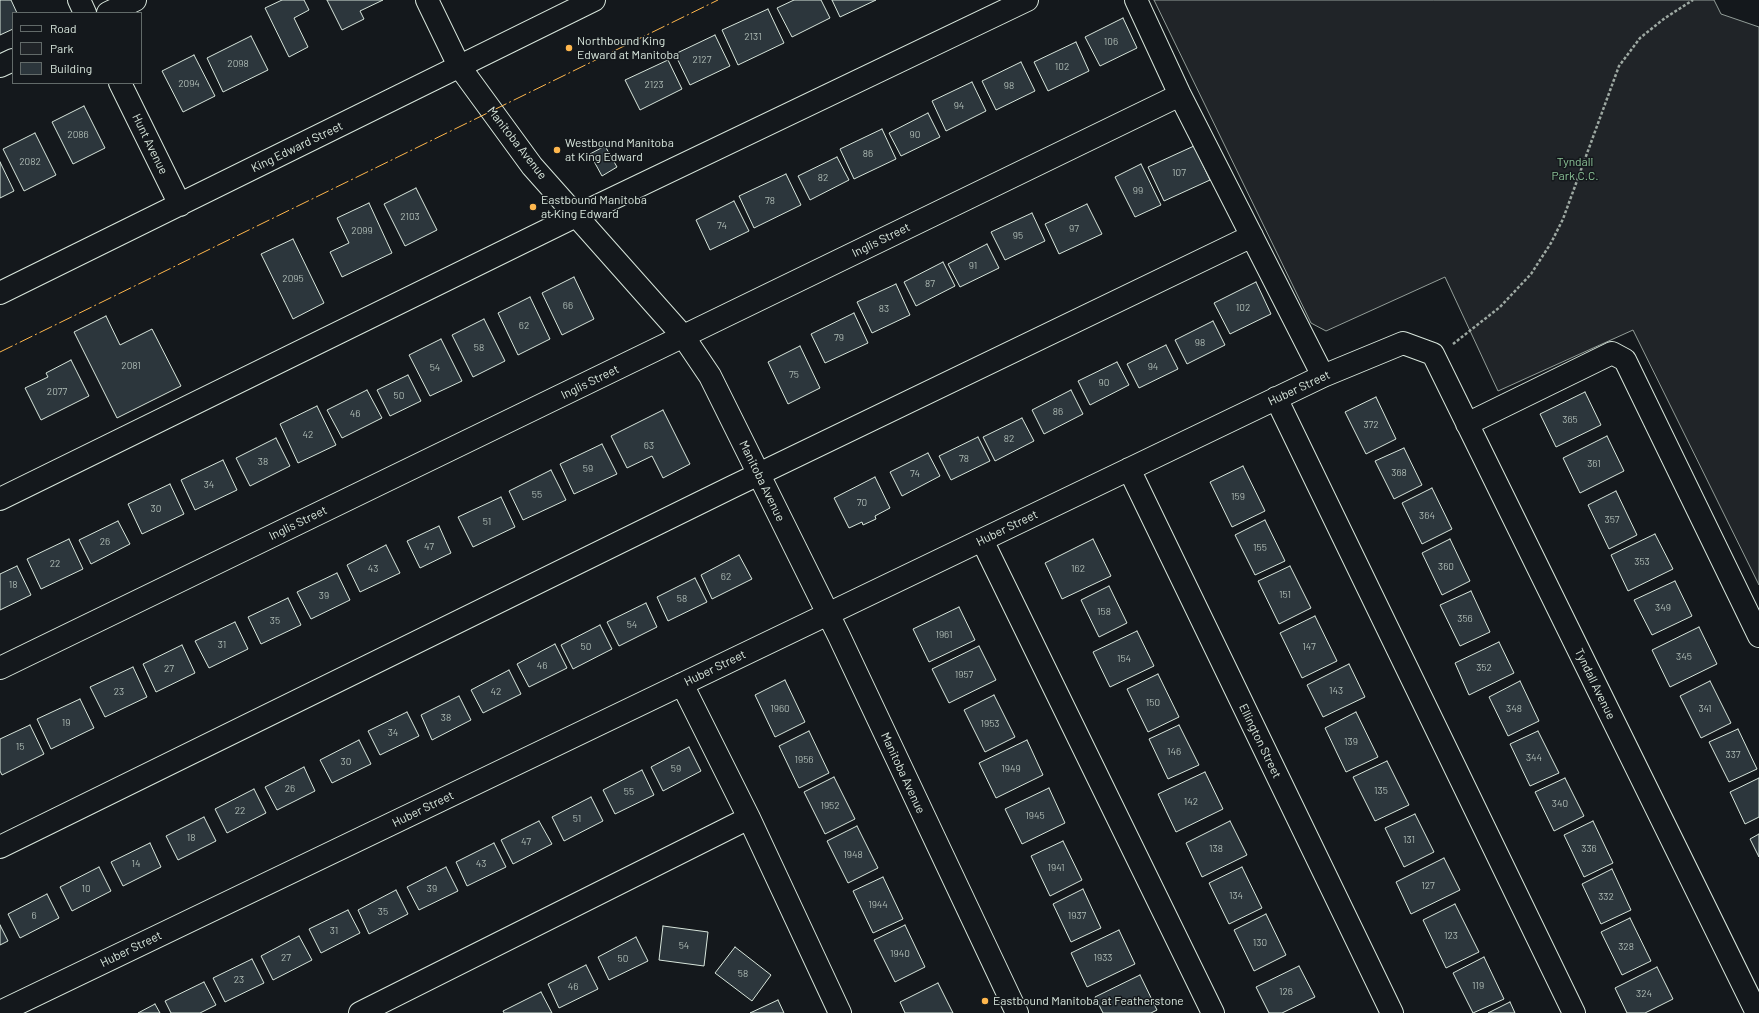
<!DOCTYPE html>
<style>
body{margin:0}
#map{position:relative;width:1759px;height:1013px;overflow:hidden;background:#14181c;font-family:Barlow,sans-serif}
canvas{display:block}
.legend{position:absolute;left:12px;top:12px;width:130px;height:72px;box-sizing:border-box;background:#14181c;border:1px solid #626a69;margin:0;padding:5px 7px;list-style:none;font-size:12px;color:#d8e6dc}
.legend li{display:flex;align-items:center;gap:8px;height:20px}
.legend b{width:20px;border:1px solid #626a69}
</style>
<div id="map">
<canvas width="1759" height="1013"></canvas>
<ul class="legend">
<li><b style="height:5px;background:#14181c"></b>Road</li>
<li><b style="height:11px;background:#202428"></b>Park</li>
<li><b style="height:11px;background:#2c363c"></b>Building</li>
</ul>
</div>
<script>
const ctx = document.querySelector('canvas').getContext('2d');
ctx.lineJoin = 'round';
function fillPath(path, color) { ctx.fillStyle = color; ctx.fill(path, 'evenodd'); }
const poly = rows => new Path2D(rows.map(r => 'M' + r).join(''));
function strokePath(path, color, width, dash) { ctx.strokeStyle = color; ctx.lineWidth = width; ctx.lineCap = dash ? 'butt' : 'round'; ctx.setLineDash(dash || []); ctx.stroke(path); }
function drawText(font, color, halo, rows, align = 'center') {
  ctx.font = font + ' Barlow,sans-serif'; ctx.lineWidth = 3; ctx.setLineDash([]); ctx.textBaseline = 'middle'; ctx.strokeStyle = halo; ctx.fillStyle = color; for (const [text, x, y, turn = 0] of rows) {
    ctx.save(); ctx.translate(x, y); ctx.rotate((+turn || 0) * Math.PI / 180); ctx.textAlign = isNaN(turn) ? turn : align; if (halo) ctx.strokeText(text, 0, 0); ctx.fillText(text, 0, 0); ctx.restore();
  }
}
const green = poly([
 [1154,0,1714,0,1721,14,1759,27,1759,585,1633,330,1498,391,1445,277,1326,331,1311,323,1154,0]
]);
const building = poly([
 [0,0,11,0,17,13,13,13,13,29,0,35,0,0],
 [282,0,304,0,309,10,294,18,308,47,289,57,265,8,282,0],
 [327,0,383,0,360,11,364,19,342,30,327,0],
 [794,0,821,0,830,18,792,37,777,8,794,0],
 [832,0,876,0,840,17,832,0],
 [768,9,784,43,738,65,722,30,768,9],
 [1123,18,1137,48,1100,66,1085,37,1123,18],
 [715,35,730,66,690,85,675,54,715,35],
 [251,36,268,70,223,92,207,58,251,36],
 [1076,42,1089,71,1048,91,1034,62,1076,42],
 [194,55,215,96,183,112,162,71,194,55],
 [668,60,682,89,640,110,625,80,668,60],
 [1021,62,1035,91,996,110,982,81,1021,62],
 [972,82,986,111,946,131,932,101,972,82],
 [84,106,105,148,73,164,52,122,84,106],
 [928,113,940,137,901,156,889,133,928,113],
 [882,129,896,159,854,179,840,149,882,129],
 [35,133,56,175,24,191,3,149,35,133],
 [605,146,617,167,602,176,590,154,605,146],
 [1194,146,1210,180,1164,201,1148,167,1194,146],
 [837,157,849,180,810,200,798,176,837,157],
 [0,162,14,191,0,198,0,162],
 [1141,164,1161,205,1135,217,1115,177,1141,164],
 [786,174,801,205,754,228,739,196,786,174],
 [416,188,437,230,405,246,384,204,416,188],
 [734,201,749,231,710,250,696,220,734,201],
 [369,203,392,253,342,277,330,252,349,243,337,218,369,203],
 [1087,204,1102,234,1059,254,1045,224,1087,204],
 [1032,213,1045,241,1005,260,991,232,1032,213],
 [293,239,324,303,293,319,261,254,293,239],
 [987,244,999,268,960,287,948,264,987,244],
 [943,262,955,286,916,306,904,282,943,262],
 [574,277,594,319,562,335,542,293,574,277],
 [1256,282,1271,314,1230,334,1214,303,1256,282],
 [896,284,910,315,872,333,857,302,896,284],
 [530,297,550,339,518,355,498,313,530,297],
 [854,313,868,343,825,363,811,334,854,313],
 [106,316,120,345,152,329,181,386,117,418,74,332,106,316],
 [484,319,505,361,473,377,452,335,484,319],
 [1213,321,1225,345,1187,364,1175,340,1213,321],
 [441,339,462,381,430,396,409,355,441,339],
 [1166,345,1178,369,1139,388,1127,364,1166,345],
 [800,346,820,388,788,404,768,362,800,346],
 [71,360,89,396,41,420,25,388,48,377,46,373,71,360],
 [1117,362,1129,385,1090,405,1078,381,1117,362],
 [408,375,421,401,390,416,377,390,408,375],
 [367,390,382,418,342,438,327,410,367,390],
 [1071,390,1083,414,1044,434,1032,410,1071,390],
 [1585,392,1601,425,1556,447,1540,414,1585,392],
 [1376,397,1396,439,1366,454,1345,412,1376,397],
 [317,406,336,445,298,463,280,424,317,406],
 [663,410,690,464,663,478,652,456,627,468,611,436,663,410],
 [1022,418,1034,441,995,461,983,437,1022,418],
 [1607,436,1624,471,1580,493,1563,458,1607,436],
 [978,437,990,461,951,480,939,456,978,437],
 [276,438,290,466,250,486,236,458,276,438],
 [602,444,617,474,574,494,560,464,602,444],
 [1404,448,1422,485,1394,499,1375,461,1404,448],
 [928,453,940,476,902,496,890,472,928,453],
 [223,460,237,490,195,510,181,480,223,460],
 [1243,466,1265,511,1232,527,1210,482,1243,466],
 [551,470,566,500,523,520,509,491,551,470],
 [875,477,890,508,875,516,876,519,863,525,862,522,849,528,834,498,875,477],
 [170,484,184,514,142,534,128,504,170,484],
 [1432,488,1452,529,1422,544,1402,503,1432,488],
 [1616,491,1637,535,1609,549,1588,505,1616,491],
 [501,497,515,527,473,547,458,517,501,497],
 [1265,520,1285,561,1255,575,1235,535,1265,520],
 [118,521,130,544,91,564,79,540,118,521],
 [439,526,451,553,420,568,407,541,439,526],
 [1655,534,1673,569,1628,591,1611,555,1655,534],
 [69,539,83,569,41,589,27,559,69,539],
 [1093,539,1111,576,1062,599,1045,563,1093,539],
 [1450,539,1470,581,1442,595,1422,553,1450,539],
 [386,545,400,573,360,592,347,565,386,545],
 [739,555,752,579,712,599,701,575,739,555],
 [17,566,31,595,0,610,0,574,17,566],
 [1290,566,1311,608,1279,624,1258,581,1290,566],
 [337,573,350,600,311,619,297,592,337,573],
 [695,578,707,602,668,621,657,597,695,578],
 [1675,581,1692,616,1652,635,1634,600,1675,581],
 [1109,586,1127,623,1099,637,1081,600,1109,586],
 [1471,591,1490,632,1460,646,1440,605,1471,591],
 [288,598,301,625,261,644,248,617,288,598],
 [646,603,657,627,619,646,607,622,646,603],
 [959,607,975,640,929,662,913,629,959,607],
 [1315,616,1337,661,1302,678,1280,633,1315,616],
 [235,622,248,649,209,668,195,641,235,622],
 [600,625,612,649,573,669,561,645,600,625],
 [1699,627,1717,664,1670,687,1652,650,1699,627],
 [1137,631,1154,666,1110,687,1093,652,1137,631],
 [1499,642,1514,673,1469,695,1455,663,1499,642],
 [555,644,567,668,529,687,517,664,555,644],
 [182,645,195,673,156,692,143,664,182,645],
 [979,646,996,680,949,703,932,669,979,646],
 [1349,664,1365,697,1323,717,1307,685,1349,664],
 [133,667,147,697,105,717,90,687,133,667],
 [509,670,521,694,483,713,471,690,509,670],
 [1158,674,1179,717,1148,732,1127,689,1158,674],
 [785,680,805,722,775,737,755,695,785,680],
 [1520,681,1539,721,1508,736,1489,697,1520,681],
 [1710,681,1731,723,1701,738,1680,696,1710,681],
 [994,695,1015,737,985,752,964,710,994,695],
 [459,696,471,720,432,740,421,715,459,696],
 [80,699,94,728,51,749,37,719,80,699],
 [407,712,419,736,380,755,368,731,407,712],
 [1356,712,1378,757,1346,772,1325,728,1356,712],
 [30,725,44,754,2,775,0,771,0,739,30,725],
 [1179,725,1199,765,1168,779,1149,739,1179,725],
 [1738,729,1757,769,1729,782,1709,742,1738,729],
 [809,731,829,773,799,788,779,746,809,731],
 [1538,731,1559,773,1530,786,1510,744,1538,731],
 [359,740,371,764,332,783,320,760,359,740],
 [1027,740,1043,775,996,798,979,763,1027,740],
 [689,747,701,771,663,791,651,767,689,747],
 [1387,761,1409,805,1375,821,1353,777,1387,761],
 [304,767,315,791,277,810,265,787,304,767],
 [642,770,654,795,615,814,603,790,642,770],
 [1205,772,1223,809,1176,832,1158,794,1205,772],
 [834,777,855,819,825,834,804,792,834,777],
 [1565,778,1584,816,1554,831,1535,792,1565,778],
 [1759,778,1759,817,1745,824,1730,792,1759,778],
 [1049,788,1065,823,1022,844,1005,809,1049,788],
 [254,789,266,813,227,833,215,809,254,789],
 [591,797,603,821,564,841,552,817,591,797],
 [1415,814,1434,852,1404,867,1385,828,1415,814],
 [204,817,216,841,178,860,166,836,204,817],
 [539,821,552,844,513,864,501,840,539,821],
 [1230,821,1247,855,1202,877,1186,843,1230,821],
 [1593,821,1613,863,1584,877,1564,835,1593,821],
 [857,826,878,868,848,883,827,841,857,826],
 [1759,834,1759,857,1750,839,1759,834],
 [1063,841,1082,880,1050,896,1031,856,1063,841],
 [150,843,161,867,123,886,111,862,150,843],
 [494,843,506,867,467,886,456,862,494,843],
 [1444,858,1460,890,1411,914,1396,882,1444,858],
 [99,867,111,891,72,911,60,887,99,867],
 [446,867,458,891,419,910,407,887,446,867],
 [1242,867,1262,908,1229,924,1209,883,1242,867],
 [1612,869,1631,910,1601,924,1582,884,1612,869],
 [883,877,903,919,873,933,853,891,883,877],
 [1083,889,1101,928,1071,942,1053,904,1083,889],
 [396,890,408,914,369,934,358,910,396,890],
 [47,894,59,918,20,938,8,914,47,894],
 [1455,904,1479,952,1446,968,1423,920,1455,904],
 [348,910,360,933,321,953,309,929,348,910],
 [1266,914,1286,955,1254,971,1234,930,1266,914],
 [1630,918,1651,961,1622,975,1601,932,1630,918],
 [0,925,8,941,0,945,0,925],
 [905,925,925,967,895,982,874,940,905,925],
 [663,926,708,932,704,966,659,960,663,926],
 [1119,930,1135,964,1087,987,1071,953,1119,930],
 [299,936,312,960,273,980,261,956,299,936],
 [636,937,648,961,609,980,598,957,636,937],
 [735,947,771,975,752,1001,715,973,735,947],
 [1484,957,1504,999,1473,1013,1453,973,1484,957],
 [252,959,264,983,225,1002,213,978,252,959],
 [586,965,598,989,559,1008,548,984,586,965],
 [1299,966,1315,997,1282,1013,1269,1013,1256,987,1299,966],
 [1657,967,1673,999,1645,1013,1627,1013,1615,988,1657,967],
 [1140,975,1157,1010,1151,1013,1103,1013,1095,997,1140,975],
 [204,982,216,1005,200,1013,171,1013,165,1001,204,982],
 [938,983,953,1013,905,1013,900,1002,938,983],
 [541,992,552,1013,504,1013,503,1011,541,992],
 [778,1000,784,1013,750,1013,778,1000],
 [1510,1002,1515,1013,1488,1013,1510,1002],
 [155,1004,160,1013,138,1013,155,1004]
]);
const path = poly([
 [1453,344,1500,307,1531,274,1551,243,1563,219,1619,66,1640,38,1665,18,1693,0]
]);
const minor = poly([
 [79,0,85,13],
 [427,0,459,66,532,166,683,336,710,376,839,636,1017,1013],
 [1136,0,1180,95,1323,376],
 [108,13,135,0],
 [0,66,13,60],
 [120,83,180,205],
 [0,293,594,0],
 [1276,398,1574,1013],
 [1467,424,1612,353,1625,360,1759,636],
 [1129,469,1392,1013],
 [0,499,576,216,1027,0],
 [982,540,1213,1013],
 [0,668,1180,95],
 [682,684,749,818,840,1013],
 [0,847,732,487,1252,236],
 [0,1012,1323,376,1403,343,1433,354,1757,1013],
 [360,1013,749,818]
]);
const power = poly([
 [0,352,718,0]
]);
const markers = [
 [569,48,4,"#ffb74d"],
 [557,150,4,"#ffb74d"],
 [533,207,4,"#ffb74d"],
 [985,1001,4,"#ffb74d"]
];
const numberNames = [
 ["2131",753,37],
 ["106",1111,42],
 ["2127",702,60],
 ["2098",238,64],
 ["102",1062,67],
 ["2094",189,84],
 ["2123",654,85],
 ["98",1009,86],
 ["94",959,106],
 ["2086",78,135],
 ["90",915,135],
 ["86",868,154],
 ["2082",30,162],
 ["107",1179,173],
 ["82",823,178],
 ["99",1138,191],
 ["78",770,201],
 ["2103",410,217],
 ["74",722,226],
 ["97",1074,229],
 ["2099",362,231],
 ["95",1018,236],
 ["91",973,266],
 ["2095",293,279],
 ["87",930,284],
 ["66",568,306],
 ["102",1243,308],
 ["83",884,309],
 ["62",524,326],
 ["79",839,338],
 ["98",1200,343],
 ["58",479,348],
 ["2081",131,366],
 ["94",1153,367],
 ["54",435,368],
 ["75",794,375],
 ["90",1104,383],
 ["2077",57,392],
 ["50",399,396],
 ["86",1058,412],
 ["46",355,414],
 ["365",1570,420],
 ["372",1371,425],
 ["42",308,435],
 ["82",1009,439],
 ["63",649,446],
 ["78",964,459],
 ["38",263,462],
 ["361",1594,464],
 ["59",588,469],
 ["368",1399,473],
 ["74",915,474],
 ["34",209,485],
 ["55",537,495],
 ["159",1238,497],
 ["70",862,503],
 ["30",156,509],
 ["364",1427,516],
 ["357",1612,520],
 ["51",487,522],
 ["26",105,542],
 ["47",429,547],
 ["155",1260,548],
 ["353",1642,562],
 ["22",55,564],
 ["360",1446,567],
 ["43",373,569],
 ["162",1078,569],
 ["62",726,577],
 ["18",13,585],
 ["151",1285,595],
 ["39",324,596],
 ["58",682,599],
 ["349",1663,608],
 ["158",1104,612],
 ["356",1465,619],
 ["35",275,621],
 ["54",632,625],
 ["1961",944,635],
 ["31",222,645],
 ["50",586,647],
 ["147",1309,647],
 ["345",1684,657],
 ["154",1124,659],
 ["46",542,666],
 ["352",1484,668],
 ["27",169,669],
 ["1957",964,675],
 ["143",1336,691],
 ["23",119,692],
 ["42",496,692],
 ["150",1153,703],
 ["1960",780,709],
 ["348",1514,709],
 ["341",1705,709],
 ["38",446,718],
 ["19",66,723],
 ["1953",990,724],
 ["34",393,733],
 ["139",1351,742],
 ["15",20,747],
 ["146",1174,752],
 ["337",1733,755],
 ["344",1534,758],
 ["1956",804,760],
 ["30",346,762],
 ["59",676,769],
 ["1949",1011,769],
 ["26",290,789],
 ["135",1381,791],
 ["55",629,792],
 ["142",1191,802],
 ["340",1560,804],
 ["1952",830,806],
 ["22",240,811],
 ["1945",1035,816],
 ["51",577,819],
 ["18",191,838],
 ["131",1409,840],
 ["47",526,842],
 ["138",1216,849],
 ["336",1589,849],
 ["1948",853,855],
 ["14",136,864],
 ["43",481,864],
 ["1941",1056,868],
 ["127",1428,886],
 ["10",86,889],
 ["39",432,889],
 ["134",1236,896],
 ["332",1606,897],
 ["1944",878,905],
 ["35",383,912],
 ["6",34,916],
 ["1937",1077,916],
 ["31",334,931],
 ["123",1451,936],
 ["130",1260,943],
 ["54",684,946],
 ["328",1626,947],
 ["1940",900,954],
 ["27",286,958],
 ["1933",1103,958],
 ["50",623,959],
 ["58",743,974],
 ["23",239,980],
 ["119",1478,986],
 ["46",573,987],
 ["126",1286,992],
 ["324",1644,994]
];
const poiNames = [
 ["Northbound King",577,41],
 ["Edward at Manitoba",577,55],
 ["Westbound Manitoba",565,143],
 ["at King Edward",565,157],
 ["Eastbound Manitoba",541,200],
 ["at King Edward",541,214],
 ["Eastbound Manitoba at Featherstone",993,1001]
];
const streetNames = [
 ["Manitoba Avenue",517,143,52],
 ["Hunt Avenue",150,144,64],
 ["King Edward Street",297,147,-26],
 ["Inglis Street",881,240,-26],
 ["Inglis Street",590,382,-26],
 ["Huber Street",1299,388,-25],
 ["Manitoba Avenue",762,481,64],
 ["Inglis Street",298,523,-26],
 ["Huber Street",1007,528,-26],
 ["Huber Street",715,668,-26],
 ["Tyndall Avenue",1595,684,64],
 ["Ellington Street",1260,741,64],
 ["Manitoba Avenue",903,773,65],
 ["Huber Street",423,809,-26],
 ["Huber Street",131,949,-26]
];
const parkNames = [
 ["Tyndall",1575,162],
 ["Park C.C.",1575,176]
];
fillPath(green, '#202428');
strokePath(green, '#939e99', 1);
fillPath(building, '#2c363c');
strokePath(building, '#d8e6dc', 1);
strokePath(minor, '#d8e6dc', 24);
strokePath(path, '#9da8a2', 2.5, [3, 2]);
strokePath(minor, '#14181c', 22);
strokePath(power, '#ffb74d', 1, [14, 3, 2, 3]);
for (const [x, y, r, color] of markers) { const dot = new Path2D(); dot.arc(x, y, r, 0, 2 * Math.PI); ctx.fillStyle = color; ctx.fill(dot); strokePath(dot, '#14181c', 1.5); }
drawText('10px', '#adbab4', null, numberNames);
drawText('12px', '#d8e6dc', '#14181c', poiNames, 'left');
drawText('12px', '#d8e6dc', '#14181c', streetNames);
drawText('12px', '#8ac095', '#14181c', parkNames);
</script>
